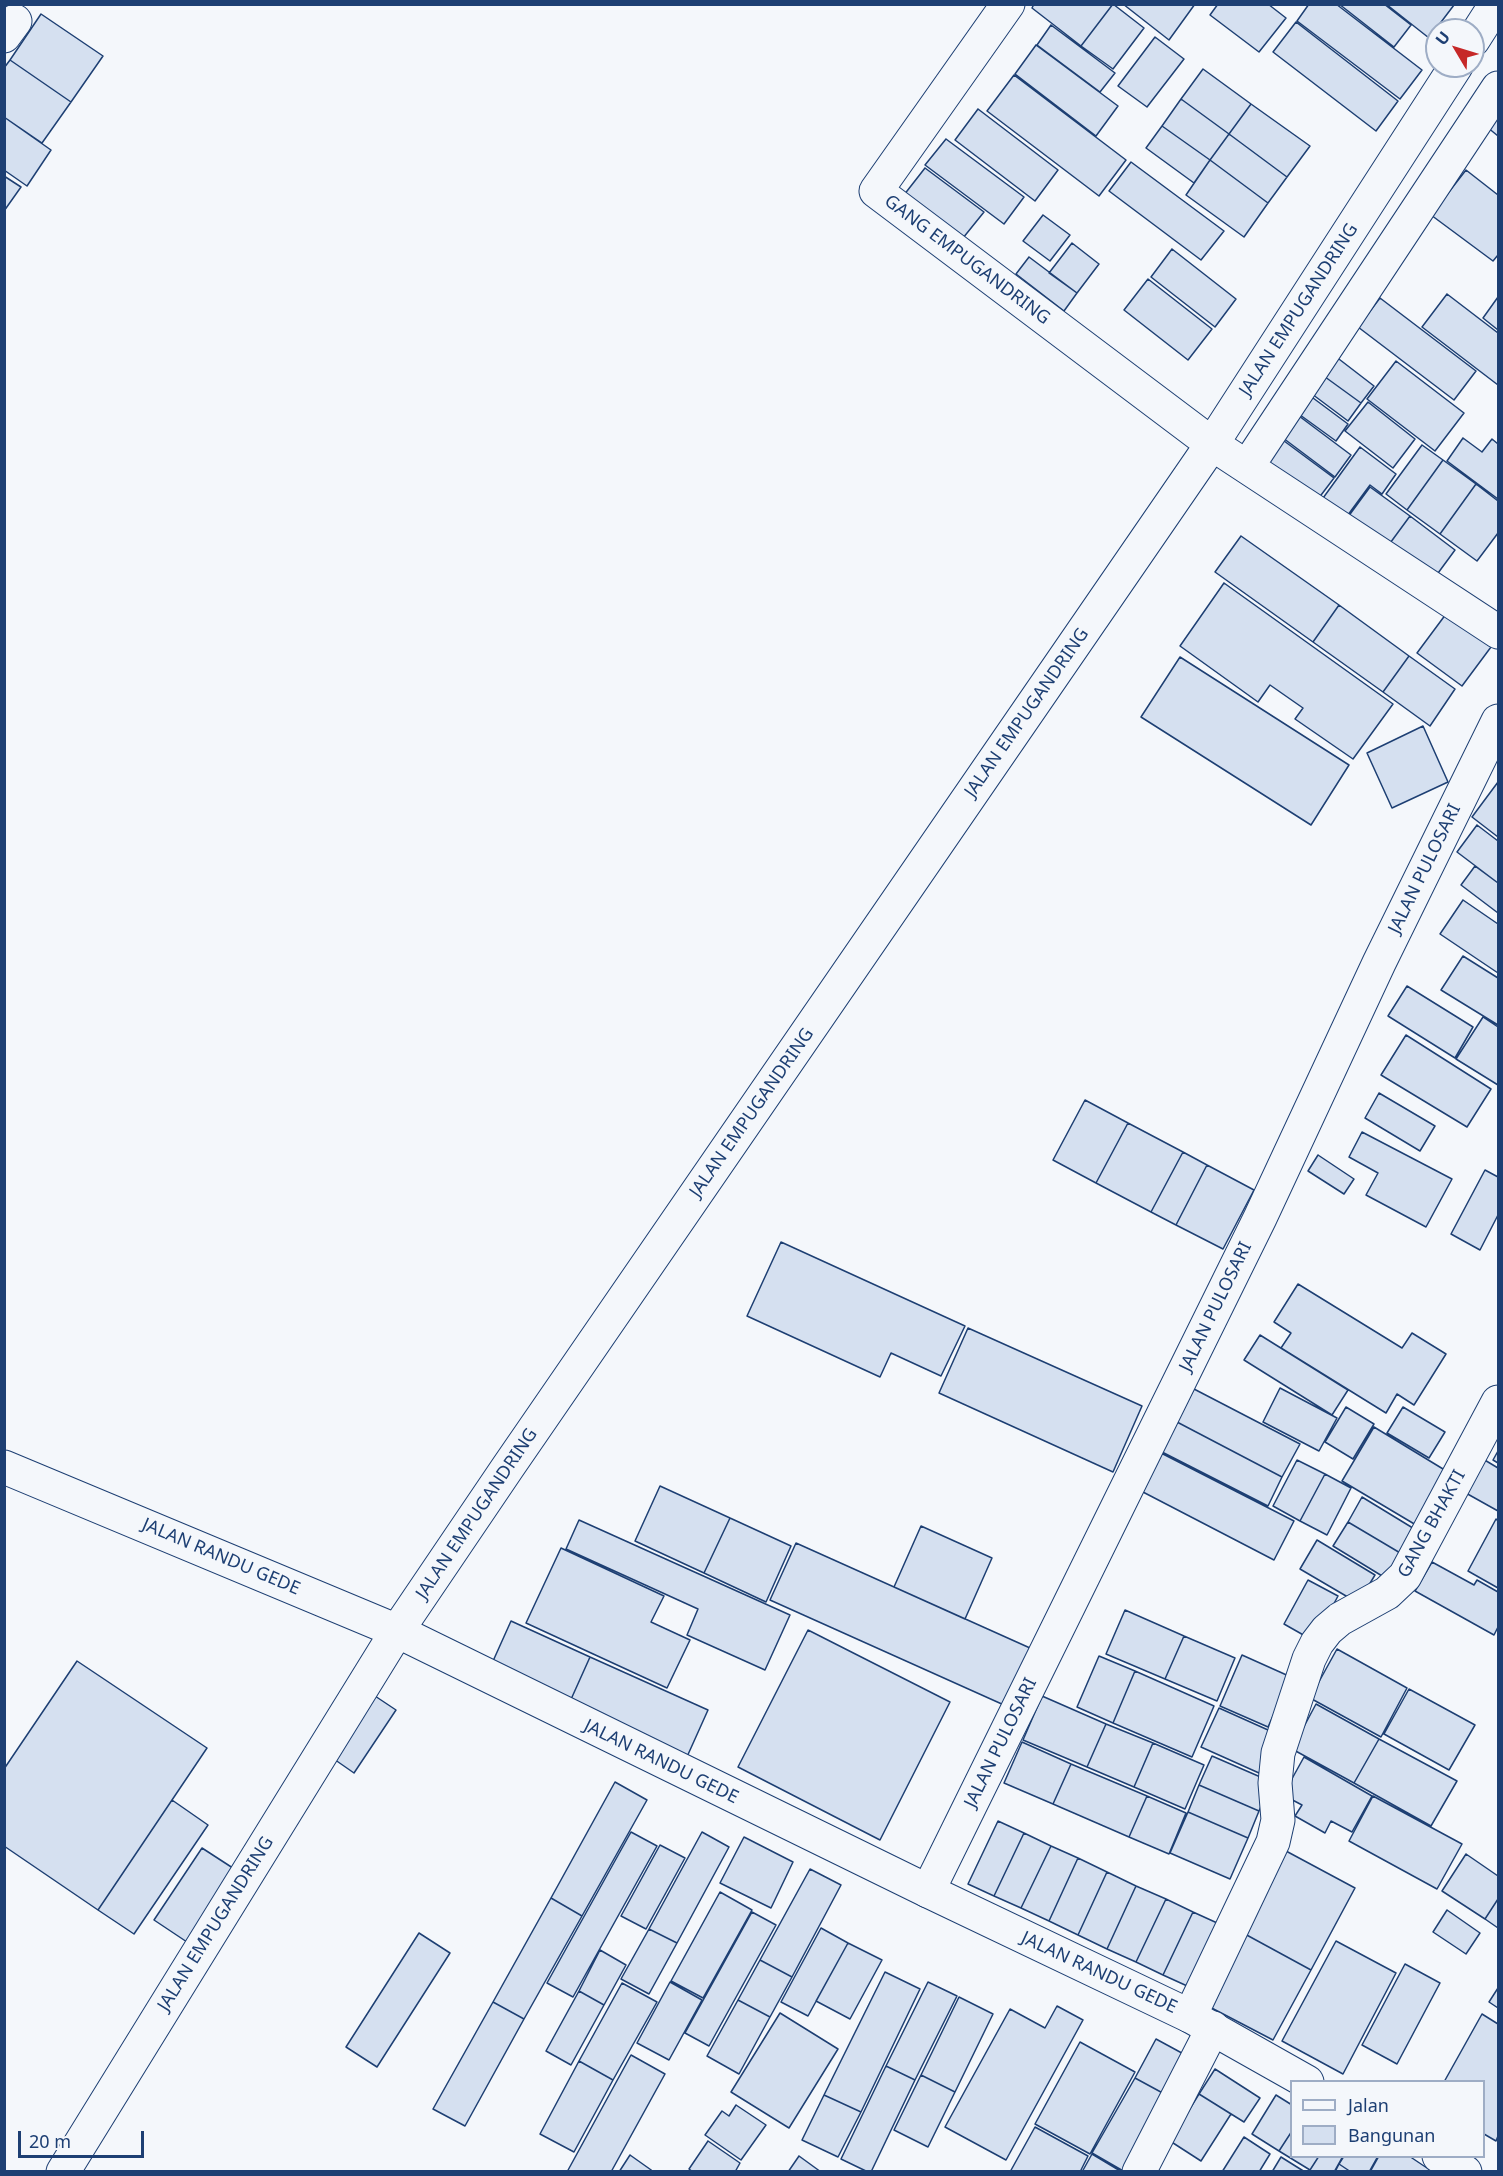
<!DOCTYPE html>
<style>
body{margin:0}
#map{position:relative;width:1503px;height:2176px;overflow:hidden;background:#f4f7fb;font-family:"Noto Sans",sans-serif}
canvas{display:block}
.frame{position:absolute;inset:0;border:6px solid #1d3f73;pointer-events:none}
.legend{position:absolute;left:1290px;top:2080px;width:195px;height:78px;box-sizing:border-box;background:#f4f7fb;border:2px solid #9eadc5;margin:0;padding:8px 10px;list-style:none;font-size:18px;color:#1d3f73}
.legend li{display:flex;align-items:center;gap:12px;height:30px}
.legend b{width:30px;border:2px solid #9eadc5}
.north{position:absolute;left:1425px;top:18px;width:60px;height:60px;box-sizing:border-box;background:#f4f7fb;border:2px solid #9eadc5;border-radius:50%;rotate:308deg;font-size:16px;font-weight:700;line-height:24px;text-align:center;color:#1d3f73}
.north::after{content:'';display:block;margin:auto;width:21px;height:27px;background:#c62828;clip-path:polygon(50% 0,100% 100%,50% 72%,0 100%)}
.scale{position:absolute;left:18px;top:2131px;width:126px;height:27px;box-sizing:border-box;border:3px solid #1d3f73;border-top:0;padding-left:8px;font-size:18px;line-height:21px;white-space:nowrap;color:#1d3f73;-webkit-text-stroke:4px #f4f7fb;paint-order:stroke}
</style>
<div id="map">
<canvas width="1503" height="2176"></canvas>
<div class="frame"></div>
<ul class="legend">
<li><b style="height:8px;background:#f4f7fb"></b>Jalan</li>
<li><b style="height:16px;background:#d5e0f0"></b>Bangunan</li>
</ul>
<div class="north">U</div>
<div class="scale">20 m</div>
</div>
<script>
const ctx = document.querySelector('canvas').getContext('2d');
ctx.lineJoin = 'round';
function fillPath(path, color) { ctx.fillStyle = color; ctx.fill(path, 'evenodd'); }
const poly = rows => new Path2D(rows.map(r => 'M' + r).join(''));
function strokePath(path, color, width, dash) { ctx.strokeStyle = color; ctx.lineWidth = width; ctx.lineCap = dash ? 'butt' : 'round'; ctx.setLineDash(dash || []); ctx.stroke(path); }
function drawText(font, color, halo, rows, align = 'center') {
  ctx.font = font + ' "Noto Sans",sans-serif'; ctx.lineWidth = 4.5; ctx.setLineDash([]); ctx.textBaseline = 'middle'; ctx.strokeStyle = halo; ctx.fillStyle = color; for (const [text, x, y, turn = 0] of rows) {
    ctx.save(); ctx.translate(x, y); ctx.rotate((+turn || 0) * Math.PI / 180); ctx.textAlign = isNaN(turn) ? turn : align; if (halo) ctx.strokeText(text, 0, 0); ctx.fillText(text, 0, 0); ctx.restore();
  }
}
const building = poly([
 [1034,4,1113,4,1081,46,1032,8,1034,4],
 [1113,4,1144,28,1113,69,1081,46,1113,4],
 [1123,4,1195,4,1169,40,1123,4],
 [1218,4,1268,4,1286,18,1259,52,1210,15,1218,4],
 [1309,4,1336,4,1422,70,1400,99,1297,21,1309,4],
 [1339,4,1384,4,1411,25,1394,47,1339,4],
 [1386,4,1453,4,1454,5,1429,38,1386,4],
 [41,14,103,56,71,102,10,60,41,14],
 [1296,22,1398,101,1376,131,1273,52,1296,22],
 [1051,25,1115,73,1100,92,1037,45,1051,25],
 [1155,37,1184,59,1147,107,1118,86,1155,37],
 [1036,45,1118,106,1096,136,1015,74,1036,45],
 [10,60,71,102,42,143,4,117,4,68,10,60],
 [1203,69,1251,104,1229,134,1181,99,1203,69],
 [1014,75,1126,160,1099,196,987,111,1014,75],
 [1181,99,1229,134,1210,160,1162,126,1181,99],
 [1251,104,1310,146,1287,177,1229,134,1251,104],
 [978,109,1058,170,1035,201,955,140,978,109],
 [1498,111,1498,136,1487,127,1498,111],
 [4,117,51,150,27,186,4,170,4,117],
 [1162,126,1210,160,1194,183,1146,148,1162,126],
 [1229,134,1287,177,1268,203,1210,160,1229,134],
 [946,139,1024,197,1004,224,925,165,946,139],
 [1210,160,1268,203,1244,237,1186,195,1210,160],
 [1131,162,1224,231,1201,260,1109,191,1131,162],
 [925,168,984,212,963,238,900,200,925,168],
 [1466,170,1498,195,1498,255,1493,261,1431,215,1466,170],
 [4,176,21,187,4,211,4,176],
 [1043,215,1070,235,1050,261,1023,241,1043,215],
 [1072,243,1099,264,1077,293,1049,273,1072,243],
 [1172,249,1236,299,1215,327,1151,277,1172,249],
 [1029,257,1077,293,1064,311,1016,274,1029,257],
 [1148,279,1212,329,1188,360,1124,310,1148,279],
 [1447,294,1498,333,1498,385,1422,327,1447,294],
 [1498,297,1498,330,1483,318,1498,297],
 [1380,298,1476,371,1454,400,1358,327,1380,298],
 [1335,356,1374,386,1361,403,1321,374,1335,356],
 [1396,361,1464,413,1435,451,1367,399,1396,361],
 [1321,374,1361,403,1348,421,1308,391,1321,374],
 [1309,395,1348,424,1336,441,1296,412,1309,395],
 [1368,402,1415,439,1393,468,1345,431,1368,402],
 [1295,413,1351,455,1335,477,1279,435,1295,413],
 [1276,435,1334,478,1315,503,1258,460,1276,435],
 [1463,438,1482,452,1492,439,1498,444,1498,499,1447,461,1463,438],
 [1422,445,1443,460,1407,510,1386,494,1422,445],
 [1360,447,1396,474,1382,494,1370,485,1342,523,1318,505,1360,447],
 [1443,460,1476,484,1440,534,1407,510,1443,460],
 [1476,484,1498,501,1498,533,1477,561,1440,534,1476,484],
 [1370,487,1410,516,1385,550,1345,521,1370,487],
 [1410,516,1455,550,1430,584,1385,550,1410,516],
 [1241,536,1339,605,1313,642,1215,572,1241,536],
 [1224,583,1393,704,1353,759,1295,719,1303,708,1270,685,1258,702,1180,646,1224,583],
 [1339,605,1409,656,1383,692,1313,642,1339,605],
 [1446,614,1491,647,1462,686,1417,653,1446,614],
 [1409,656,1455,689,1430,726,1383,692,1409,656],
 [1180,657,1349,765,1311,825,1141,717,1180,657],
 [1423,726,1448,782,1392,808,1367,753,1423,726],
 [1498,782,1498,837,1472,817,1498,782],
 [1477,825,1498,841,1498,883,1457,852,1477,825],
 [1475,866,1498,883,1498,913,1461,885,1475,866],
 [1463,900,1498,924,1498,973,1440,934,1463,900],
 [1463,956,1498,978,1498,1025,1441,990,1463,956],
 [1407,986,1473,1027,1455,1058,1388,1016,1407,986],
 [1483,1017,1498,1027,1498,1085,1456,1059,1483,1017],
 [1406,1035,1491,1089,1467,1127,1381,1075,1406,1035],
 [1379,1093,1435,1126,1420,1151,1365,1118,1379,1093],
 [1085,1100,1128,1123,1096,1183,1053,1160,1085,1100],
 [1128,1123,1183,1152,1151,1212,1096,1183,1128,1123],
 [1362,1132,1452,1179,1426,1227,1366,1195,1378,1173,1349,1157,1362,1132],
 [1183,1152,1207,1165,1176,1225,1151,1212,1183,1152],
 [1318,1155,1354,1179,1344,1194,1308,1171,1318,1155],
 [1207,1165,1254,1190,1223,1249,1176,1225,1207,1165],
 [1485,1170,1498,1177,1498,1215,1480,1250,1451,1234,1485,1170],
 [781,1242,965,1326,941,1376,891,1353,880,1377,747,1316,781,1242],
 [1298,1284,1402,1348,1412,1333,1446,1354,1414,1405,1397,1394,1386,1413,1281,1348,1291,1333,1274,1322,1298,1284],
 [968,1328,1142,1406,1113,1472,939,1393,968,1328],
 [1260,1335,1348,1390,1332,1415,1244,1360,1260,1335],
 [1280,1388,1337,1418,1319,1451,1263,1422,1280,1388],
 [1194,1389,1300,1444,1282,1477,1177,1422,1194,1389],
 [1346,1407,1374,1424,1353,1459,1325,1442,1346,1407],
 [1403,1407,1445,1432,1429,1458,1387,1433,1403,1407],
 [1177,1422,1282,1477,1268,1506,1162,1452,1177,1422],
 [1374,1427,1448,1472,1416,1525,1342,1481,1374,1427],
 [1498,1451,1498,1463,1493,1460,1498,1451],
 [1161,1453,1294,1521,1274,1560,1141,1491,1161,1453],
 [1483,1459,1498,1468,1498,1511,1464,1492,1483,1459],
 [1297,1460,1325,1474,1300,1521,1273,1506,1297,1460],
 [1325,1474,1351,1488,1327,1535,1300,1521,1325,1474],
 [660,1486,730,1518,704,1573,635,1541,660,1486],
 [1362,1497,1421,1533,1407,1557,1348,1522,1362,1497],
 [730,1518,791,1546,766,1602,704,1573,730,1518],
 [1496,1519,1498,1521,1498,1588,1468,1571,1496,1519],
 [579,1520,790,1615,765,1670,687,1635,698,1609,566,1549,579,1520],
 [1348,1522,1407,1557,1392,1582,1333,1546,1348,1522],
 [921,1526,992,1558,965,1619,894,1587,921,1526],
 [1317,1540,1375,1575,1358,1603,1300,1569,1317,1540],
 [796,1543,1030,1648,1004,1705,770,1600,796,1543],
 [561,1548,664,1596,651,1622,690,1640,667,1688,526,1623,561,1548],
 [1432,1562,1474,1585,1477,1580,1498,1592,1498,1627,1494,1635,1415,1591,1432,1562],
 [1308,1580,1338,1596,1314,1641,1284,1624,1308,1580],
 [1125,1610,1184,1636,1165,1679,1106,1654,1125,1610],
 [511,1621,590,1657,568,1706,489,1670,511,1621],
 [808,1630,950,1702,880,1840,738,1767,808,1630],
 [1184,1636,1235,1658,1217,1701,1165,1679,1184,1636],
 [1337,1649,1407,1688,1381,1737,1310,1698,1337,1649],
 [1242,1655,1291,1677,1268,1727,1220,1706,1242,1655],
 [1099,1656,1135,1671,1113,1723,1077,1707,1099,1656],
 [590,1657,708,1710,686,1759,568,1706,590,1657],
 [77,1661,207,1748,98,1910,4,1846,4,1769,77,1661],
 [1135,1671,1214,1706,1192,1757,1113,1723,1135,1671],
 [1409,1689,1475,1725,1449,1770,1384,1734,1409,1689],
 [372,1694,396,1710,354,1773,331,1757,372,1694],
 [1042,1696,1106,1724,1087,1767,1023,1740,1042,1696],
 [1316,1704,1379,1739,1354,1783,1292,1749,1316,1704],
 [1219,1708,1277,1734,1259,1773,1201,1747,1219,1708],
 [1106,1724,1153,1743,1134,1787,1087,1767,1106,1724],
 [1379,1739,1457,1781,1431,1826,1354,1783,1379,1739],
 [1022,1742,1071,1764,1053,1804,1004,1783,1022,1742],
 [1153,1743,1204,1765,1185,1809,1134,1787,1153,1743],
 [1212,1756,1272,1782,1259,1811,1199,1785,1212,1756],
 [1304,1757,1372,1796,1352,1832,1331,1821,1325,1833,1295,1816,1302,1805,1283,1795,1304,1757],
 [1071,1764,1147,1796,1129,1837,1053,1804,1071,1764],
 [615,1782,647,1800,582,1916,551,1898,615,1782],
 [1199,1785,1259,1811,1248,1838,1188,1812,1199,1785],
 [1147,1796,1186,1813,1169,1854,1129,1837,1147,1796],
 [1373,1796,1462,1844,1437,1889,1349,1841,1373,1796],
 [172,1800,208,1825,134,1934,98,1910,172,1800],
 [1188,1812,1248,1838,1230,1879,1170,1853,1188,1812],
 [998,1821,1024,1833,994,1896,968,1884,998,1821],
 [631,1832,657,1846,573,1997,547,1983,631,1832],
 [702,1832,729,1847,677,1943,649,1929,702,1832],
 [1024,1833,1051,1846,1021,1908,994,1896,1024,1833],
 [744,1837,793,1862,771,1908,720,1883,744,1837],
 [660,1845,685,1858,646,1929,621,1916,660,1845],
 [1051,1846,1078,1858,1049,1921,1021,1908,1051,1846],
 [202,1848,239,1872,190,1944,154,1920,202,1848],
 [1286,1851,1355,1888,1311,1970,1243,1933,1286,1851],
 [1466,1854,1498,1876,1498,1899,1485,1919,1442,1891,1466,1854],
 [1078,1858,1107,1872,1078,1935,1049,1921,1078,1858],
 [810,1869,841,1885,792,1977,760,1960,810,1869],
 [1107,1872,1136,1886,1107,1949,1078,1935,1107,1872],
 [1136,1886,1166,1899,1136,1962,1107,1949,1136,1886],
 [720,1892,752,1910,703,1998,671,1981,720,1892],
 [551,1898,582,1916,524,2019,493,2002,551,1898],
 [1166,1899,1193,1912,1163,1975,1136,1962,1166,1899],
 [1498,1899,1498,1928,1485,1919,1498,1899],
 [1447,1910,1480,1933,1466,1954,1433,1932,1447,1910],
 [752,1912,776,1925,709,2046,685,2033,752,1912],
 [1193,1912,1226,1927,1196,1990,1163,1975,1193,1912],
 [821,1928,848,1943,808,2016,781,2002,821,1928],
 [649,1929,677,1943,649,1994,621,1979,649,1929],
 [419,1933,450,1953,377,2067,346,2047,419,1933],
 [1243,1933,1311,1970,1273,2040,1204,2004,1243,1933],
 [1336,1941,1396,1973,1343,2074,1282,2041,1336,1941],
 [848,1943,882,1960,850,2019,816,2001,848,1943],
 [600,1950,626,1965,604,2005,579,1991,600,1950],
 [760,1960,792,1977,770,2017,738,2000,760,1960],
 [1405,1964,1440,1983,1397,2064,1362,2045,1405,1964],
 [885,1972,920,1989,861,2112,824,2095,885,1972],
 [670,1982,702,2000,669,2060,637,2043,670,1982],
 [928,1982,957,1996,915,2080,886,2066,928,1982],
 [622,1983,657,2002,613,2080,579,2061,622,1983],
 [1498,1988,1498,2008,1489,2002,1498,1988],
 [579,1991,604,2005,571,2065,546,2051,579,1991],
 [959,1997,993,2014,955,2092,921,2075,959,1997],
 [738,2000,770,2017,739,2074,707,2056,738,2000],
 [493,2002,524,2019,465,2126,433,2109,493,2002],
 [1057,2006,1083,2020,1006,2160,945,2127,1010,2009,1045,2028,1057,2006],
 [780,2013,838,2049,789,2128,731,2092,780,2013],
 [1482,2014,1498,2024,1498,2136,1496,2141,1484,2134,1484,2082,1444,2082,1482,2014],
 [1156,2039,1191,2058,1170,2097,1135,2078,1156,2039],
 [1080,2042,1135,2072,1090,2154,1035,2124,1080,2042],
 [631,2055,665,2074,611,2172,567,2172,631,2055],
 [579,2061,613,2080,574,2152,540,2134,579,2061],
 [886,2066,915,2080,871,2172,868,2172,841,2159,886,2066],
 [1215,2069,1260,2098,1244,2122,1199,2094,1215,2069],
 [921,2075,955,2092,928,2147,894,2130,921,2075],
 [1135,2078,1170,2097,1125,2172,1092,2153,1135,2078],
 [1199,2094,1231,2114,1201,2161,1170,2141,1199,2094],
 [824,2095,861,2112,838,2157,802,2140,824,2095],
 [1276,2095,1292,2105,1292,2131,1279,2151,1252,2134,1276,2095],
 [736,2105,766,2125,741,2160,705,2135,722,2111,729,2116,736,2105],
 [1035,2127,1088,2156,1080,2172,1010,2172,1035,2127],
 [1292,2131,1292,2156,1319,2156,1310,2170,1279,2151,1292,2131],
 [1244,2137,1270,2154,1259,2172,1222,2172,1244,2137],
 [708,2141,740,2163,735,2172,693,2172,689,2169,708,2141],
 [1092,2154,1122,2172,1082,2172,1092,2154],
 [630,2155,654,2172,619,2172,630,2155],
 [799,2156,821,2172,788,2172,799,2156],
 [1319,2156,1343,2156,1334,2172,1312,2172,1310,2170,1319,2156],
 [1344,2156,1378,2156,1369,2172,1351,2172,1339,2164,1344,2156],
 [1379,2156,1409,2156,1433,2172,1370,2172,1379,2156],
 [1281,2157,1305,2172,1272,2172,1281,2157],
 [1339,2164,1351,2172,1335,2172,1339,2164]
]);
const street = poly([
 [1008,4,876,191,1212,444,1498,632],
 [4,36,15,21],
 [1473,40,1496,4],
 [1247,467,1498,88],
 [928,1891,1260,1218,1379,963,1498,721],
 [1190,2016,1273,1842,1278,1820,1275,1783,1278,1753,1309,1659,1317,1643,1327,1630,1340,1619,1387,1593,1405,1576,1498,1402],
 [63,2172,397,1631,508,1467,1212,444,1456,66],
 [1139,2172,1213,2028]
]);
const secondary = poly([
 [4,1467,397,1631,928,1891,1190,2016,1307,2082],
 [1439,2156,1465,2172]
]);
const streetNames = [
 ["GANG EMPUGANDRING",967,260,37],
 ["JALAN EMPUGANDRING",1299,310,-57],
 ["JALAN EMPUGANDRING",1027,713,-55],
 ["JALAN PULOSARI",1425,869,-64],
 ["JALAN EMPUGANDRING",752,1113,-55],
 ["JALAN PULOSARI",1216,1307,-64],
 ["JALAN EMPUGANDRING",477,1514,-56],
 ["GANG BHAKTI",1432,1524,-61],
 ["JALAN RANDU GEDE",221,1557,23],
 ["JALAN PULOSARI",1001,1743,-64],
 ["JALAN RANDU GEDE",661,1762,26],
 ["JALAN EMPUGANDRING",216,1924,-58],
 ["JALAN RANDU GEDE",1099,1973,25]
];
fillPath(building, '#d5e0f0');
strokePath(building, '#1d3f73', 1.5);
strokePath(street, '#1d3f73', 35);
strokePath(secondary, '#1d3f73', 35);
strokePath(street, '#f4f7fb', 33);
strokePath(secondary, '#f4f7fb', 33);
drawText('18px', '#1d3f73', '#f4f7fb', streetNames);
</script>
